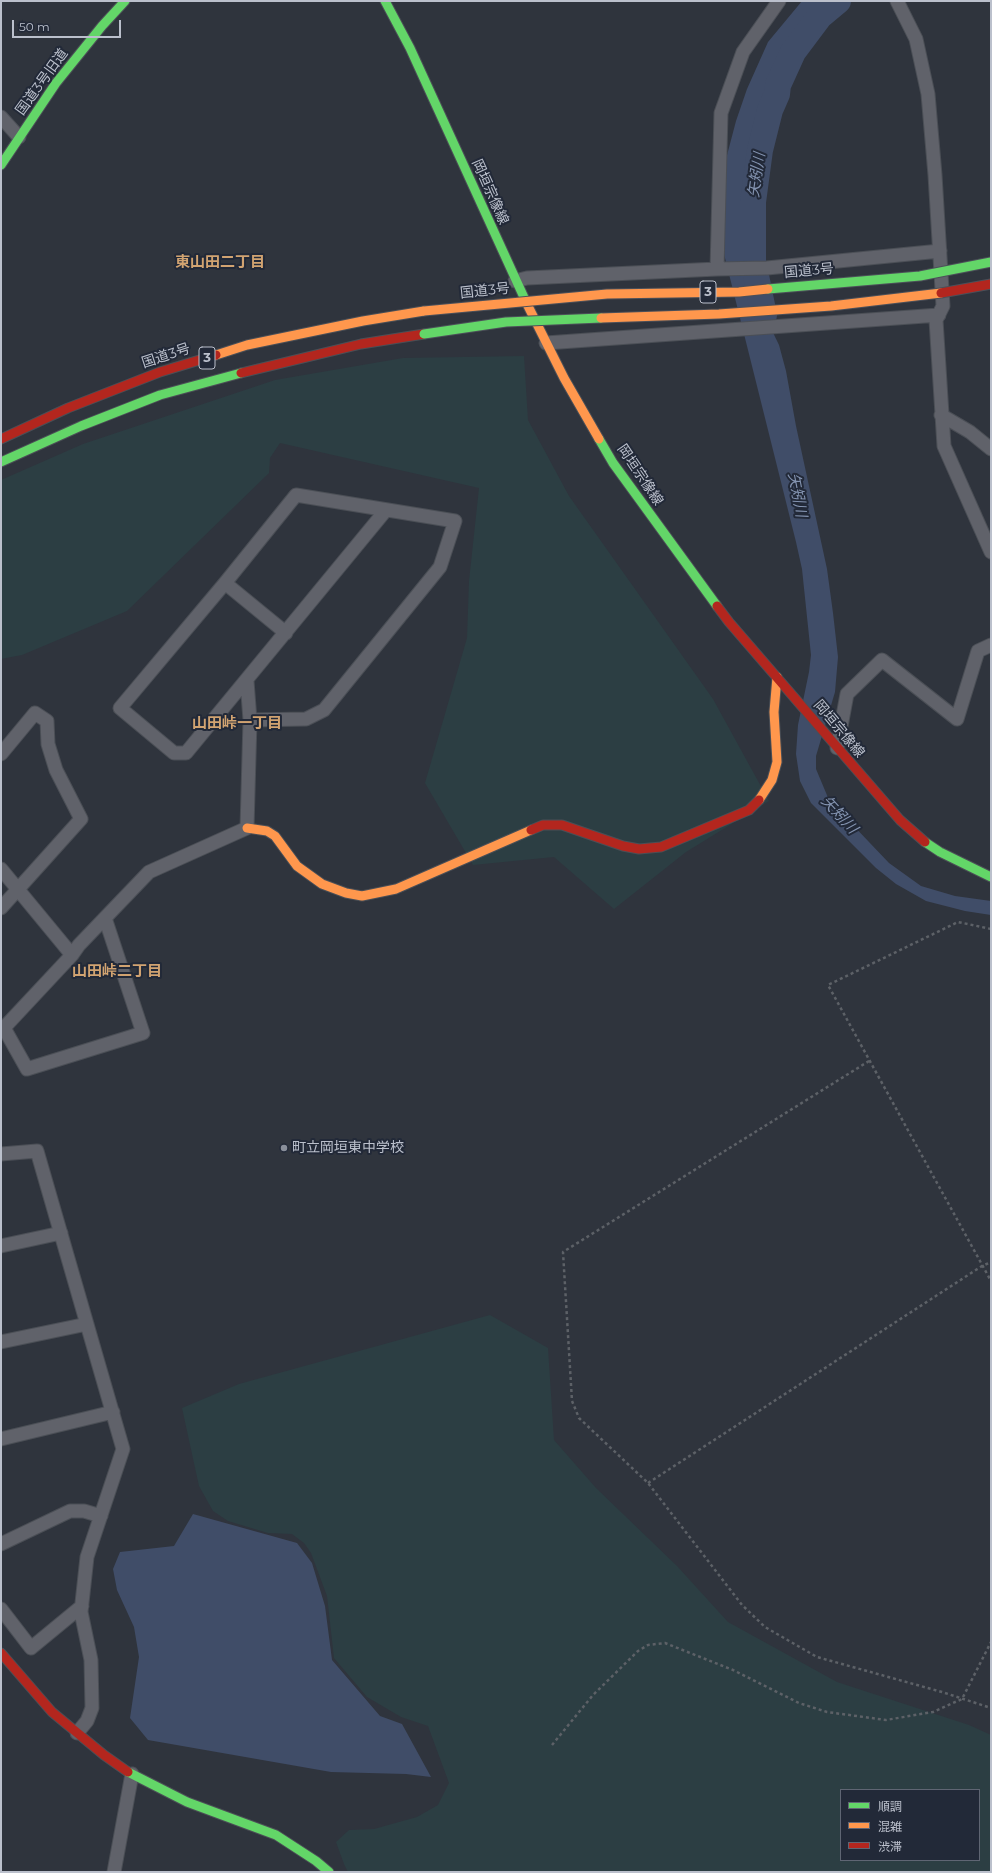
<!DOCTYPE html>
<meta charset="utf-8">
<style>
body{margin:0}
#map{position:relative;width:992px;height:1873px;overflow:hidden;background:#2f343d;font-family:Montserrat,"Noto Sans JP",sans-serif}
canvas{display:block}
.frame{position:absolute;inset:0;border:2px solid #bbc0cc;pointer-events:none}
.legend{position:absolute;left:840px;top:1789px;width:140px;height:72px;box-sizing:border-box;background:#222938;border:1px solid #5f6573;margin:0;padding:5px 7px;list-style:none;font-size:12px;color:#bbc0cc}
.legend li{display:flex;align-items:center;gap:8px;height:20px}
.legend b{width:20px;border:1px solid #5f6573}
.scale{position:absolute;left:12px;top:20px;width:109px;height:18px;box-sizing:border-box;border:2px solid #bbc0cc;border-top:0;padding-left:5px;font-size:12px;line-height:14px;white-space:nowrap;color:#bbc0cc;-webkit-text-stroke:3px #222938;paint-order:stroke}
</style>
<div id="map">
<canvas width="992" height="1873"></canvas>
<div class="frame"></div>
<ul class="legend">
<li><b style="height:5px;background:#63d668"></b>順調</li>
<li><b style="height:5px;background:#ff974d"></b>混雑</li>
<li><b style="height:5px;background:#b3261e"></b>渋滞</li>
</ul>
<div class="scale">50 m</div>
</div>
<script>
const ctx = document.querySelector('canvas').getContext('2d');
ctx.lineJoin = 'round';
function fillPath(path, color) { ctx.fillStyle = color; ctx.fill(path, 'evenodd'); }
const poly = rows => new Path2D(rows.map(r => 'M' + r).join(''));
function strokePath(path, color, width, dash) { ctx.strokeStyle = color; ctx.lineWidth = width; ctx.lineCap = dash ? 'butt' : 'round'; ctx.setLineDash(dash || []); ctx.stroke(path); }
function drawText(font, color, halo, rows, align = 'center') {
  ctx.font = font + ' Montserrat,"Noto Sans JP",sans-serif'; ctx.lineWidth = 4; ctx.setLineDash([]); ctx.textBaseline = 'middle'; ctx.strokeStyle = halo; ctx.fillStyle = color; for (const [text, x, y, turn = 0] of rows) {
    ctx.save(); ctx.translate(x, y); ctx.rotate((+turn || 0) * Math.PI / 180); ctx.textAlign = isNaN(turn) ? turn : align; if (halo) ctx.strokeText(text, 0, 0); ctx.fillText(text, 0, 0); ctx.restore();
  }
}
const green = poly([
 [524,356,528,420,569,496,713,699,769,801,686,852,614,909,554,857,473,865,425,783,467,638,469,581,479,488,280,443,270,458,269,473,127,611,22,655,1,659,1,480,83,444,275,380,403,358],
 [490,1315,548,1348,554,1440,596,1488,677,1566,728,1622,837,1682,969,1725,991,1735,991,1872,348,1872,344,1864,336,1842,349,1830,374,1829,417,1817,438,1805,449,1783,428,1726,401,1717,367,1697,334,1658,327,1596,311,1553,304,1543,292,1534,268,1533,228,1521,213,1511,199,1486,182,1408,239,1384],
 [841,1790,979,1790,979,1860,841,1860]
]);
const water = poly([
 [802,1,826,1,800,31,779,72,757,135,750,173,746,211,749,257,764,314,779,345,786,371,796,426,827,569,833,613,838,657,835,692,816,756,816,769,829,800,889,863,921,886,955,896,991,901,991,915,965,911,926,901,896,884,876,868,811,803,800,781,796,754,798,725,809,672,811,655,802,569,796,542,724,254,726,159,736,121,747,89,768,42],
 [193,1514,297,1543,312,1563,325,1606,332,1660,380,1716,402,1724,431,1777,406,1774,331,1772,148,1740,130,1718,139,1657,134,1627,117,1590,113,1569,120,1552,174,1546]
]);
const river = poly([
 [764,315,753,261,753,202,760,150,770,110,777,94,778,85,793,52,820,16,838,1]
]);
const path = poly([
 [991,929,958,922,828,985,991,1281],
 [869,1061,563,1252,572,1401,579,1418,648,1483,742,1605,765,1627,817,1657,942,1692,991,1708],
 [648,1483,982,1266,991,1262],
 [552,1745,593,1695,638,1651,648,1645,665,1643,733,1670,799,1703,827,1712,886,1720,933,1712,962,1699,991,1642]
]);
const street = poly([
 [897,1,916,39,928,94,935,175,943,306,936,320,944,446,991,552],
 [1,117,19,137],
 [717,269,721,113,743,52,779,1],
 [515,281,527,278,717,269,767,268,940,251],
 [546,343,939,315],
 [941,415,970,432,991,449],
 [225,583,286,633],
 [250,720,306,719,324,710,440,567,455,521,296,495,225,583,120,708,174,753,186,753,386,510],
 [837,748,847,694,882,660,957,719,978,651,991,645],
 [1,754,35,713,47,721,48,744,56,770,81,819,1,908],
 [1,869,72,955],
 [4,1028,27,1069,143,1033,105,918],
 [1,1031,72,955,79,945,149,872,247,828,250,720,247,681],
 [1,1154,37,1151,123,1449,87,1557,81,1612,91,1660,92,1708,87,1721,77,1733],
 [1,1246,61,1233],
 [1,1342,87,1324],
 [1,1439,113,1412],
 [1,1544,70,1511,84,1511,101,1516],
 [1,1609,31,1648,82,1606],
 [114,1872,132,1774]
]);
const fast = poly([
 [385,1,410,48,527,304],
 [1,165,56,83,102,26,125,1],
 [599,439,613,463,717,606],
 [1,462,81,426,160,395,241,373],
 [925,842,940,852,991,877],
 [128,1772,187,1802,276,1835,316,1861,329,1872]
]);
const slow = poly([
 [527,304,564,378,599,439],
 [216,355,247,345,363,321,424,311],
 [759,800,772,780,777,762,774,712,777,677],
 [247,828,267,831,275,836,297,866,322,884,346,893,362,896,396,889,531,830]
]);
const jam = poly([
 [241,373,361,344,424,334],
 [1,439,68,408,160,372,216,355],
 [717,606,729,622,900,820,925,842],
 [531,830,543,825,562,825,623,846,639,849,661,847,749,810,759,800],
 [1,1653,52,1712,104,1755,128,1772]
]);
const fastBridge = poly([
 [768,289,920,276,991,262],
 [424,334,506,322,601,318]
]);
const slowBridge = poly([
 [424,311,607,294,739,292,768,289],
 [601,318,719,314,831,306,941,293]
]);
const jamBridge = poly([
 [941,293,991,284]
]);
const markers = [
 [284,1148,4,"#8a8f9a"]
];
const shields = [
 [708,292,16],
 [207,358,16]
];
const shieldNames = [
 ["3",708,292],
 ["3",207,358]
];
const streetNames = [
 ["国道3号旧道",42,82,-54],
 ["岡垣宗像線",490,192,66],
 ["国道3号",809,271,-5],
 ["国道3号",485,291,-6],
 ["国道3号",166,356,-18],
 ["岡垣宗像線",640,475,56],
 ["岡垣宗像線",839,729,50]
];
const poiNames = [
 ["町立岡垣東中学校",292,1148]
];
const waterNames = [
 ["矢矧川",757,175,-82],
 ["矢矧川",797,495,79],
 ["矢矧川",839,815,47]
];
const neighbourhoodNames = [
 ["東山田二丁目",220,263],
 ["山田峠一丁目",237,724],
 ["山田峠二丁目",117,972]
];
fillPath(green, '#2c3e43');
fillPath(water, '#404d68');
strokePath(river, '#404d68', 26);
strokePath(street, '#4b4f56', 15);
strokePath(fast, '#4b4f56', 11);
strokePath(slow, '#4b4f56', 11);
strokePath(jam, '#4b4f56', 11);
strokePath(path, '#5d6167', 2.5, [3, 3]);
strokePath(street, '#60626a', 13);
strokePath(fast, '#63d668', 9);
strokePath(slow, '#ff974d', 9);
strokePath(jam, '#b3261e', 9);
strokePath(fastBridge, '#4c5059', 11, []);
strokePath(slowBridge, '#4c5059', 11, []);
strokePath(jamBridge, '#4c5059', 11, []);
strokePath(fastBridge, '#63d668', 9);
strokePath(slowBridge, '#ff974d', 9);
strokePath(jamBridge, '#b3261e', 9);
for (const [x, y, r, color] of markers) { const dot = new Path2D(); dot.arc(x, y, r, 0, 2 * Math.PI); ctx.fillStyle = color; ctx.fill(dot); strokePath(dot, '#222938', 1.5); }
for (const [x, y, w] of shields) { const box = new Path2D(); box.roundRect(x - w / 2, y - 11, w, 22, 3); ctx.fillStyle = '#222938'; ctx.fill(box); strokePath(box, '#bbc0cc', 1); }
drawText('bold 13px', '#bbc0cc', null, shieldNames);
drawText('14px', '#bbc0cc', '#222938', streetNames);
drawText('14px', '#bbc0cc', '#222938', poiNames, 'left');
drawText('italic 15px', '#8494b1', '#222938', waterNames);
drawText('bold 15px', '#d1a371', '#222938', neighbourhoodNames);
</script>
